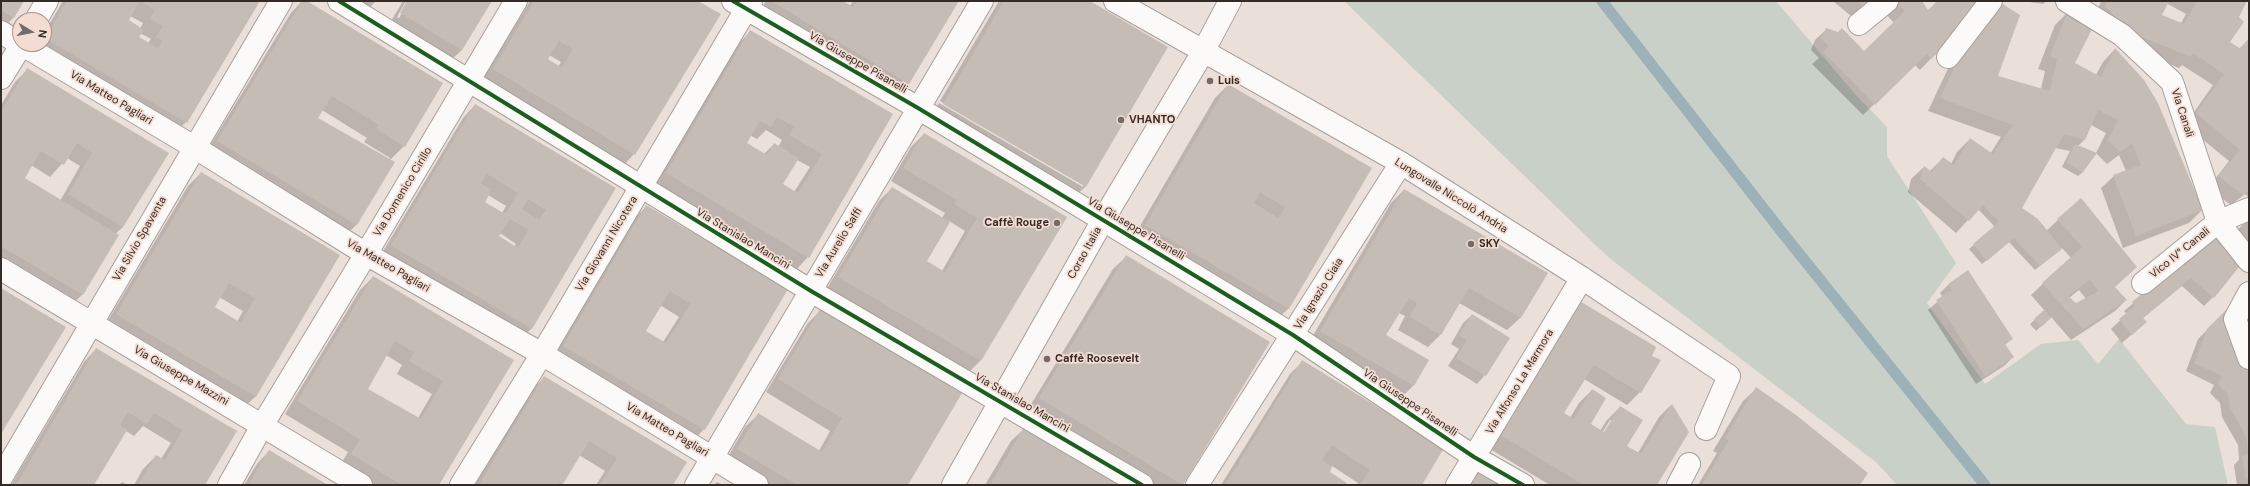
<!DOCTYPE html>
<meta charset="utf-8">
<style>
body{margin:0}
#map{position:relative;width:2250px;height:486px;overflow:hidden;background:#ebdfda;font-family:"DM Sans",sans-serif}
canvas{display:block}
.frame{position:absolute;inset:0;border:2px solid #342b27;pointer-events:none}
.north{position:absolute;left:12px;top:12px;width:40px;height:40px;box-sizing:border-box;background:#f3dcd2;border:1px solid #a7958e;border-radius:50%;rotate:100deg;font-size:11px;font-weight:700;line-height:16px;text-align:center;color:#342b27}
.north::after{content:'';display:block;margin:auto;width:14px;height:18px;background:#746a66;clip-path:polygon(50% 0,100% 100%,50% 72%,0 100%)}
</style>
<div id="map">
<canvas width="2250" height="486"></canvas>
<div class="frame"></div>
<div class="north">N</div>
</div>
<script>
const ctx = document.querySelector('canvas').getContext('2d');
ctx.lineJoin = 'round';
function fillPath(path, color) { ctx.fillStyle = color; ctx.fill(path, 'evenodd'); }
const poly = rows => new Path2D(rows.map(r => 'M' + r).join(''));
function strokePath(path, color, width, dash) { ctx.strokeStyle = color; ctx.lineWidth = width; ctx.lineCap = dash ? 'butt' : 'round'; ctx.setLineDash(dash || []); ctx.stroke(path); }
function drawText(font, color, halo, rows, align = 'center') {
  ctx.font = font + ' "DM Sans",sans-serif'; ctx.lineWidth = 3.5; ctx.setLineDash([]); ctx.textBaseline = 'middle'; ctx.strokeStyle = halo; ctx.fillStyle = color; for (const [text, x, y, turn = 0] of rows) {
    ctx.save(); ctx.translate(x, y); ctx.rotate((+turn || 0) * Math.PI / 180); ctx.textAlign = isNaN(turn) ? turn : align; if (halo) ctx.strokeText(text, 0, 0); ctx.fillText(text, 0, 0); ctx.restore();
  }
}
const green = poly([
 [1344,1,1776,1,1855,94,1887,127,1887,156,1956,263,1927,303,1985,384,2041,344,2078,340,2098,364,2119,339,2186,424,2215,427,2228,485,1897,485,1877,463,1608,257]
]);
const shadow = poly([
 [1,1,23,1,14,17,1,30],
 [63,1,258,1,186,122,173,135,37,44,44,44,44,33],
 [130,16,143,23,140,29,127,21],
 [140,33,151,39,148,43,138,37],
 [302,1,305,1,404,146,390,160,356,225,344,237,205,154,291,13],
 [322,110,367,138,364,142,390,158,389,160,316,118],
 [347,1,376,1,365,12],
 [403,1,406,1,397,17,399,18,409,1,491,1,462,50,449,62,388,26],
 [530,1,697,1,634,154,622,167,481,82],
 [549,55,561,62,558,67,547,60],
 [766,1,841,1,850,6,853,1,958,1,908,84,896,96,758,14],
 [999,1,1088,1,1167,47,1085,187,1072,199,931,117,939,103,1083,187,1083,184,940,101],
 [1833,1,1880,1,1857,21],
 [1895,1,1920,1,1928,11,1939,1,1949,40,1920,70,1915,65,1863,115,1812,64,1819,58,1811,50,1815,40,1827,29,1864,53,1894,23,1884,12],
 [2023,1,2046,1,2043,4],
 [2101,1,2246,1,2237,17,2228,42,2239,49,2247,41,2249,43,2249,197,2245,194,2231,205,2208,188,2229,161,2185,125,2213,85,2182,65,2179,68,2118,43,2095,17],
 [2166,3,2186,14,2181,23,2160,15],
 [2068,12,2074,63,2096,75,2103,62,2115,49,2202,210,2189,223,2123,248,2101,188,2114,176,2126,171,2119,155,2107,164,2096,153,2106,133,2091,125,2085,139,2078,146,2083,172,2078,176,2062,167,2070,151,2055,148,2021,207,2046,231,2081,199,2114,287,2126,300,2115,311,2071,340,2051,317,2036,331,2030,324,2045,311,2031,295,2071,258,2062,248,2035,270,2009,242,1982,264,1969,249,1995,227,1978,209,1956,233,1908,192,1911,179,1924,167,1930,171,1943,158,1951,164,1957,152,1970,139,1990,154,2001,137,1928,111,1952,60,1997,76,2041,89,2045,71,2038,69,2055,25],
 [2079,290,2086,299,2076,304,2069,298],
 [751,31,892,114,808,257,796,270,654,186,738,44],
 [766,130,782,140,778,147,774,144,764,154,746,143,750,135,757,139],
 [797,160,810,167,794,192,782,184],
 [28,69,167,153,123,227,115,234,118,235,82,295,69,307,1,266,1,105,15,82],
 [67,158,80,166,60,201,23,179,31,165,50,177],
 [1228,85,1370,169,1288,309,1275,321,1133,238,1215,98],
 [475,105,615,188,532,328,519,341,379,258,463,118],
 [488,195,506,206,502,213,484,202],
 [500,233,516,244,514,247,498,236],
 [924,134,1066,218,980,361,968,373,826,290,879,201,892,188,942,218,945,213,891,181,911,147],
 [949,221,965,231,942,271,925,261],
 [201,173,339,255,255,397,242,409,104,327,188,186],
 [219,297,243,311,237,322,213,307],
 [1404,190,1546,273,1520,318,1507,330,1459,303,1440,335,1428,347,1398,330,1405,316,1399,313,1385,336,1413,386,1401,398,1308,344,1391,203],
 [646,207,787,290,704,429,692,442,551,359,633,219],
 [660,305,679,317,663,342,644,331],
 [2249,219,2249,255,2234,233],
 [2214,234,2243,261,2213,297,2204,306,2182,286,2142,319,2137,330,2122,343,2111,329,2127,314,2124,311],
 [1126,257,1268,343,1182,485,1149,485,1027,411,1113,269],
 [373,277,513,361,438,485,368,485,339,467,348,452,285,414,360,290],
 [386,355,402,365,397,374,432,394,418,418,366,389],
 [1949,284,2012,339,2005,345,2013,357,2004,366,1976,384,1928,310,1943,297,1940,293],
 [821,310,907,485,764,485,725,462,745,427,758,415,819,451,830,431,766,392,808,323],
 [2227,310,2249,355,2249,484,2246,485,2237,485,2234,465,2239,460,2238,445,2222,417,2220,403,2210,393,2214,385,2186,371,2198,339],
 [1566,314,1650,356,1640,392,1627,405,1584,379,1563,414,1570,418,1579,403,1592,390,1589,425,1600,431,1607,420,1620,407,1625,446,1638,453,1659,417,1671,405,1656,485,1550,485,1485,446],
 [1610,420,1612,420,1602,437,1600,436],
 [1472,315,1485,375,1477,384,1448,366,1459,349,1451,344,1463,323],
 [96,349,236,431,204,485,134,485,143,469,156,456,161,459,171,443,143,426,134,436,126,431,92,485,11,485,84,362],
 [1302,362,1421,485,1357,485,1358,483,1332,466,1328,472,1345,485,1221,485,1290,374],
 [544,378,672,485,596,485,605,471,579,455,561,485,475,485,531,390],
 [1756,389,1858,485,1698,485,1717,453,1713,451,1743,401],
 [1024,429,1120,485,985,485,1011,441],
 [269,451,326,485,244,485,257,464],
 [122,482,128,485,119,485],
 [717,482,723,485,714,485]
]);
const stream = poly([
 [1602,1,1781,231,1985,485]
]);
const building = poly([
 [1,1,24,1,14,18,1,10],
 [67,1,260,1,187,123,45,38],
 [140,1,155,10,150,19,163,26,156,37,163,41,158,48,139,37,144,30,129,20],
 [302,1,307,1,443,83,405,147,376,129,379,125,332,96,318,118,395,162,357,225,217,141],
 [407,1,492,1,462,50,400,13],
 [534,1,698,1,721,14,635,155,493,69],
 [559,41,573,49,562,68,548,59],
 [771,1,843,1,853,7,857,1,959,1,909,84],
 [1004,1,1090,1,1168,47,1086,187,943,104],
 [1857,1,1880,1,1869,11],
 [1895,1,1922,1,1928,10,1937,1,1986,1,1949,38,1951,40,1931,59,1927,54,1875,105,1823,52,1829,46,1821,39,1826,28,1838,32,1842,28,1864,51,1905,11],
 [1998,1,2020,15,1998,76,2050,91,2057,59,2050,56,2068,11,2092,29,2075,63,2101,77,2115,48,2144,80,2158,103,2203,210,2136,236,2113,175,2141,165,2132,143,2120,152,2108,140,2118,120,2098,110,2085,140,2064,134,2022,208,2038,219,2062,249,2040,266,2014,238,1987,261,1973,244,1999,222,1983,205,1969,221,1920,179,1924,166,1932,172,1943,157,1954,165,1970,138,1993,154,2013,125,1940,98,1964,46],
 [2107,1,2169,1,2162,15,2184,24,2196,3,2193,1,2247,1,2239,17,2244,22,2230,42,2241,49,2247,40,2249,41,2249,190,2243,195,2218,176,2240,150,2196,113,2224,74,2193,53,2191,57,2130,32,2105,6],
 [750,30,893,114,809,258,666,173],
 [777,117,794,127,789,135,822,154,798,193,783,184,799,158,774,143,767,155,747,143,760,121,771,127],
 [27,68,169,153,123,227,68,194,92,153,77,143,64,165,41,151,25,178,119,235,83,295,1,246,1,112],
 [1228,84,1372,168,1289,309,1145,225],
 [1260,192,1285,207,1278,218,1254,203],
 [475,104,616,188,532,329,391,245],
 [487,174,518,193,505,214,485,202,492,190,481,184],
 [528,199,546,210,539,220,522,209],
 [510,219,528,230,518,248,499,236],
 [924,133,1067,217,981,361,838,277,892,187,950,222,927,261,945,272,977,218,954,204,957,200,903,168],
 [2075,144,2097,153,2083,172,2066,163],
 [201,172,340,255,256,397,116,314],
 [229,283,255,298,241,323,215,307],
 [1404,189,1548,273,1521,318,1469,288,1441,335,1410,317,1417,303,1409,298,1386,335,1429,360,1414,386,1320,331],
 [2081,198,2137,267,2115,287,2127,300,2083,329,2042,283,2082,247,2057,219],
 [2090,280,2099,291,2076,303,2068,296],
 [646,205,788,289,705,430,563,346],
 [670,291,691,304,666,343,646,331],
 [2214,233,2244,261,2214,298,2191,278,2143,318,2147,322,2132,335,2119,319,2135,306,2132,302],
 [1126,255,1270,342,1183,485,1039,398],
 [1968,270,2013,339,2005,344,2014,357,1985,376,1936,300,1952,290,1948,284],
 [373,276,514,360,439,485,402,485,351,454,360,439,297,401],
 [395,341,414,352,409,361,443,381,421,419,368,389],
 [1,288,66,327,1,434],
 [1578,300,1656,347,1652,356,1661,360,1641,393,1594,365,1564,413,1574,419,1592,389,1606,398,1591,424,1604,432,1620,406,1643,420,1627,446,1641,454,1672,404,1689,432,1657,485,1584,485,1497,433],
 [820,309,962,393,908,485,797,485,737,449,758,413,822,452,842,418,778,379],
 [2227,309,2238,348,2249,373,2249,478,2246,479,2242,456,2248,453,2246,436,2230,408,2228,394,2218,384,2222,376,2194,363,2207,329],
 [2044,310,2051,318,2041,327,2034,319],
 [1472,314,1510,338,1486,376,1456,358,1467,340,1459,335],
 [96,348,237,431,205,485,138,485,156,455,165,460,183,430,154,413,147,424,128,412,120,425,127,430,94,485,16,485],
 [1302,360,1444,448,1422,485,1360,485,1370,470,1332,445,1322,460,1332,467,1330,472,1347,483,1346,485,1225,485],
 [544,376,687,462,673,485,600,485,617,458,589,441,563,484,559,482,558,485,479,485],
 [1756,387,1796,415,1868,473,1860,485,1702,485,1729,440,1725,438],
 [1024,427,1121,485,990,485],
 [269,450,328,485,248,485],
 [1477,466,1509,485,1465,485]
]);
const minor = poly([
 [339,1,811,291,1142,485],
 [733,1,918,108,1293,335,1474,457,1523,485],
 [1115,1,1401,163,1582,278,1729,376,1706,429],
 [2067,1,2122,35,2172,82,2218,222,2249,261],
 [36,20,47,1],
 [1859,24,1887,1],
 [1,32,20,44],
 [21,44,194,147,366,254,542,354,757,485],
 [1948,57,1991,1],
 [1,78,22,44],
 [1,269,361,485],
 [2143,283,2218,222,2249,209],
 [2249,293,2235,319,2249,358],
 [1,478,281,1],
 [229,485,263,424,366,254,516,1],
 [461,485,542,354,751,1],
 [696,485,982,1],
 [953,485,1103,220,1203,52,1230,1],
 [1197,485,1401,163],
 [1457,485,1582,278],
 [1678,485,1689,464]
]);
const cycleway = poly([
 [339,1,811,291,1142,485],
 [733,1,918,108,1293,335,1474,457,1523,485]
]);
const markers = [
 [1210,81,4,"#746a66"],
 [1121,120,4,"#746a66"],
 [1057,223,4,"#746a66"],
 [1471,244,4,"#746a66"],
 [1047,359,4,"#746a66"]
];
const streetNames = [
 ["Via Giuseppe Pisanelli",858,63,30],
 ["Via Matteo Pagliari",111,98,31],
 ["Via Canali",2182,113,72],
 ["Via Domenico Cirillo",403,192,-59],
 ["Lungovalle Niccolò Andria",1451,196,32],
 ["Via Giuseppe Pisanelli",1136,229,31],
 ["Via Silvio Spaventa",140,239,-60],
 ["Via Stanislao Mancini",743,239,31],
 ["Via Aurelio Saffi",839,243,-59],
 ["Via Giovanni Nicotera",607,244,-59],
 ["Corso Italia",1085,253,-61],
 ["Vico IV° Canali",2180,253,-39],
 ["Via Matteo Pagliari",388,266,30],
 ["Via Ignazio Ciaia",1319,294,-58],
 ["Via Giuseppe Mazzini",181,376,30],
 ["Via Alfonso La Marmora",1520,382,-59],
 ["Via Stanislao Mancini",1022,403,30],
 ["Via Giuseppe Pisanelli",1410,403,34],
 ["Via Matteo Pagliari",667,430,31]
];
const poiNames = [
 ["Luis",1218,81],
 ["VHANTO",1129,120],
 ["Caffè Rouge",1049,223,"right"],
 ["SKY",1479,244],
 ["Caffè Roosevelt",1055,359]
];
fillPath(green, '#c9d0c7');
fillPath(shadow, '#0003');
strokePath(stream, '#9db2b8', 11);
fillPath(building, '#c6bcb6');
strokePath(minor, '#a89f9b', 24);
strokePath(minor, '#fcfaf9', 22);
strokePath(cycleway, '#1b5e20', 4);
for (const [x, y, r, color] of markers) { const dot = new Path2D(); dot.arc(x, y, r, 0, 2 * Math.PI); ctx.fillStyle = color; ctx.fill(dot); strokePath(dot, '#f3dcd2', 1.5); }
drawText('11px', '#342b27', '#f3dcd2', streetNames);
drawText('bold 11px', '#342b27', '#f3dcd2', poiNames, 'left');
</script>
